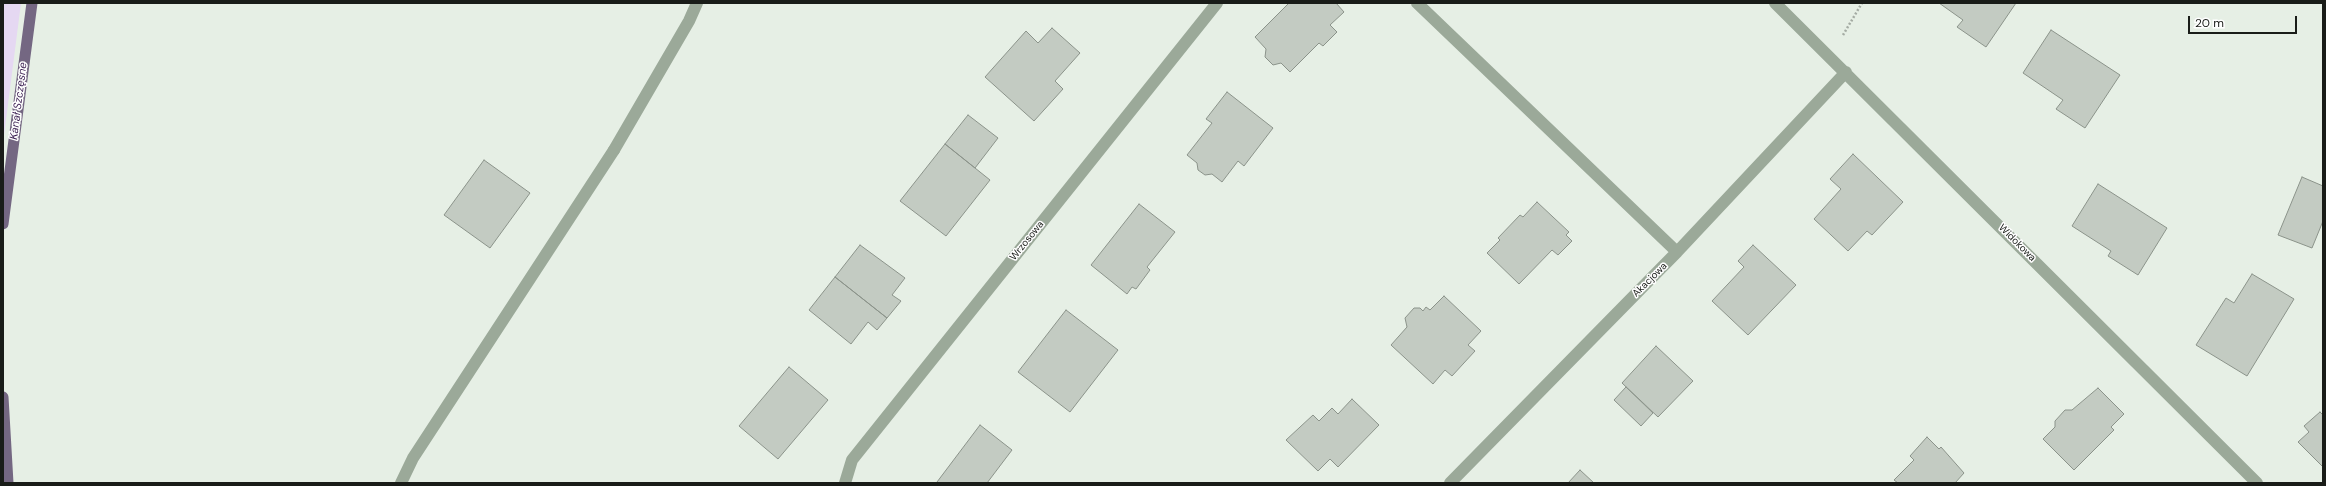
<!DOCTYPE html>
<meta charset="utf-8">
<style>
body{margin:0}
#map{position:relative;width:2326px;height:486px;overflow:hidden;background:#e6efe5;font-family:"DM Sans",sans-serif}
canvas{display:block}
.frame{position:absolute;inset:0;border:4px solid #191c18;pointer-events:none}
.scale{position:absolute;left:2188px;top:16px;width:109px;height:18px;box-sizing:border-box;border:2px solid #191c18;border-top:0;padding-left:5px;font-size:12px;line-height:14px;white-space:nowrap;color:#191c18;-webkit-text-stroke:3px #fff;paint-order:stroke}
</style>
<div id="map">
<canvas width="2326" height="486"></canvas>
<div class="frame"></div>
<div class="scale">20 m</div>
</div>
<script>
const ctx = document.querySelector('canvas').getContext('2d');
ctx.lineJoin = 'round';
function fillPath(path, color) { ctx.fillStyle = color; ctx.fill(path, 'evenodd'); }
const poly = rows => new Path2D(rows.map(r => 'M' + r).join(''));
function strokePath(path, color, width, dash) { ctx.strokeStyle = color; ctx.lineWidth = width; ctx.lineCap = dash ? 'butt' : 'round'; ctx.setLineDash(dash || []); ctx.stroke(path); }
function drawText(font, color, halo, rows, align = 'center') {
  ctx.font = font + ' "DM Sans",sans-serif'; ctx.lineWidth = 3; ctx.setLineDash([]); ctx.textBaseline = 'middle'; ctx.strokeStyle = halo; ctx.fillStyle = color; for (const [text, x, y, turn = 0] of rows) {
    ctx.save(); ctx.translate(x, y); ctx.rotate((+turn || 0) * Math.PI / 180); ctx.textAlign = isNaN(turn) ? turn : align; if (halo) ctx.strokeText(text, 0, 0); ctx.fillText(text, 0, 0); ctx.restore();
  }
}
const green = poly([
 [3,3,21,3,3,143]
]);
const stream = poly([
 [3,224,32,3],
 [3,397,8,483]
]);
const building = poly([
 [1289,3,1336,3,1344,12,1330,25,1337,32,1323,46,1319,43,1290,72,1281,63,1273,65,1265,57,1266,49,1255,37,1289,3],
 [1939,3,2016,3,1986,47,1957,27,1963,20,1939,3],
 [1052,28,1080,53,1055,81,1063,89,1034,121,985,77,1026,31,1038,43,1052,28],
 [2051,30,2120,75,2085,128,2056,109,2063,100,2023,73,2051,30],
 [1227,92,1273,128,1244,166,1238,161,1222,182,1212,174,1205,175,1198,170,1197,163,1187,155,1212,123,1206,119,1227,92],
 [968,115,998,138,975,168,945,144,968,115],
 [945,144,990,180,946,236,900,201,945,144],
 [1853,154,1903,202,1872,235,1867,231,1848,251,1814,219,1841,189,1830,179,1853,154],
 [484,160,530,193,490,248,444,215,484,160],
 [2302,177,2323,186,2323,221,2312,248,2278,235,2302,177],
 [2098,184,2167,228,2138,275,2108,256,2111,251,2072,226,2098,184],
 [1537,202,1569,232,1566,235,1572,241,1558,255,1552,250,1519,284,1487,253,1500,240,1498,238,1520,215,1523,217,1537,202],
 [1139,204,1175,232,1147,267,1150,270,1136,289,1132,287,1127,294,1091,265,1139,204],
 [860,245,905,278,892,295,901,301,887,318,835,277,860,245],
 [1753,245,1796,285,1748,335,1712,301,1744,267,1738,261,1753,245],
 [2252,274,2294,299,2247,376,2196,345,2226,298,2234,303,2252,274],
 [835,277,887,318,877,330,868,322,851,344,809,310,835,277],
 [1444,296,1481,331,1468,345,1475,351,1452,376,1445,370,1433,384,1391,345,1407,327,1405,318,1414,308,1420,308,1423,311,1426,307,1430,310,1444,296],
 [1066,310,1118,350,1070,412,1018,372,1066,310],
 [1656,346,1693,381,1658,417,1622,383,1656,346],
 [789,367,828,400,778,459,739,426,789,367],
 [1626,387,1653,413,1641,426,1614,400,1626,387],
 [2098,388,2124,414,2111,427,2114,430,2074,470,2043,439,2055,427,2055,421,2065,410,2072,410,2098,388],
 [1352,399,1379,425,1338,467,1330,459,1318,471,1286,440,1313,415,1319,421,1332,408,1338,414,1352,399],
 [2320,412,2323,415,2323,467,2298,442,2309,432,2304,426,2320,412],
 [980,425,1012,450,987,483,938,483,937,482,980,425],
 [1927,437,1939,449,1941,447,1964,473,1955,483,1898,483,1894,480,1914,460,1910,456,1927,437],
 [1580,470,1594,483,1568,483,1580,470]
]);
const path = poly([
 [1843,35,1862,3]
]);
const service = poly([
 [614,150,689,21,697,3]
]);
const minor = poly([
 [1417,3,1677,252],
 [1775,3,2257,483],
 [401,483,413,458,614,150],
 [845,483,852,460,1217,3],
 [1450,483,1677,252,1846,72]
]);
const streetNames = [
 ["Wrzosowa",1027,241,-51],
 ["Widokowa",2017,243,45],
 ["Akacjowa",1650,280,-45]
];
const waterNames = [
 ["Kanał Szczęsne",19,101,-83]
];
fillPath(green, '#e5d8f2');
strokePath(stream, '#746782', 11);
fillPath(building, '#c3cbc2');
strokePath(building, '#8b938a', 1);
strokePath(path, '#a4aba3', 2.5, [2, 2]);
strokePath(service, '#9ba999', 12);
strokePath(minor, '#9ba999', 12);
drawText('10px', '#191c18', '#fff', streetNames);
drawText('italic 11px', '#3b1f51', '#fff', waterNames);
</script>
